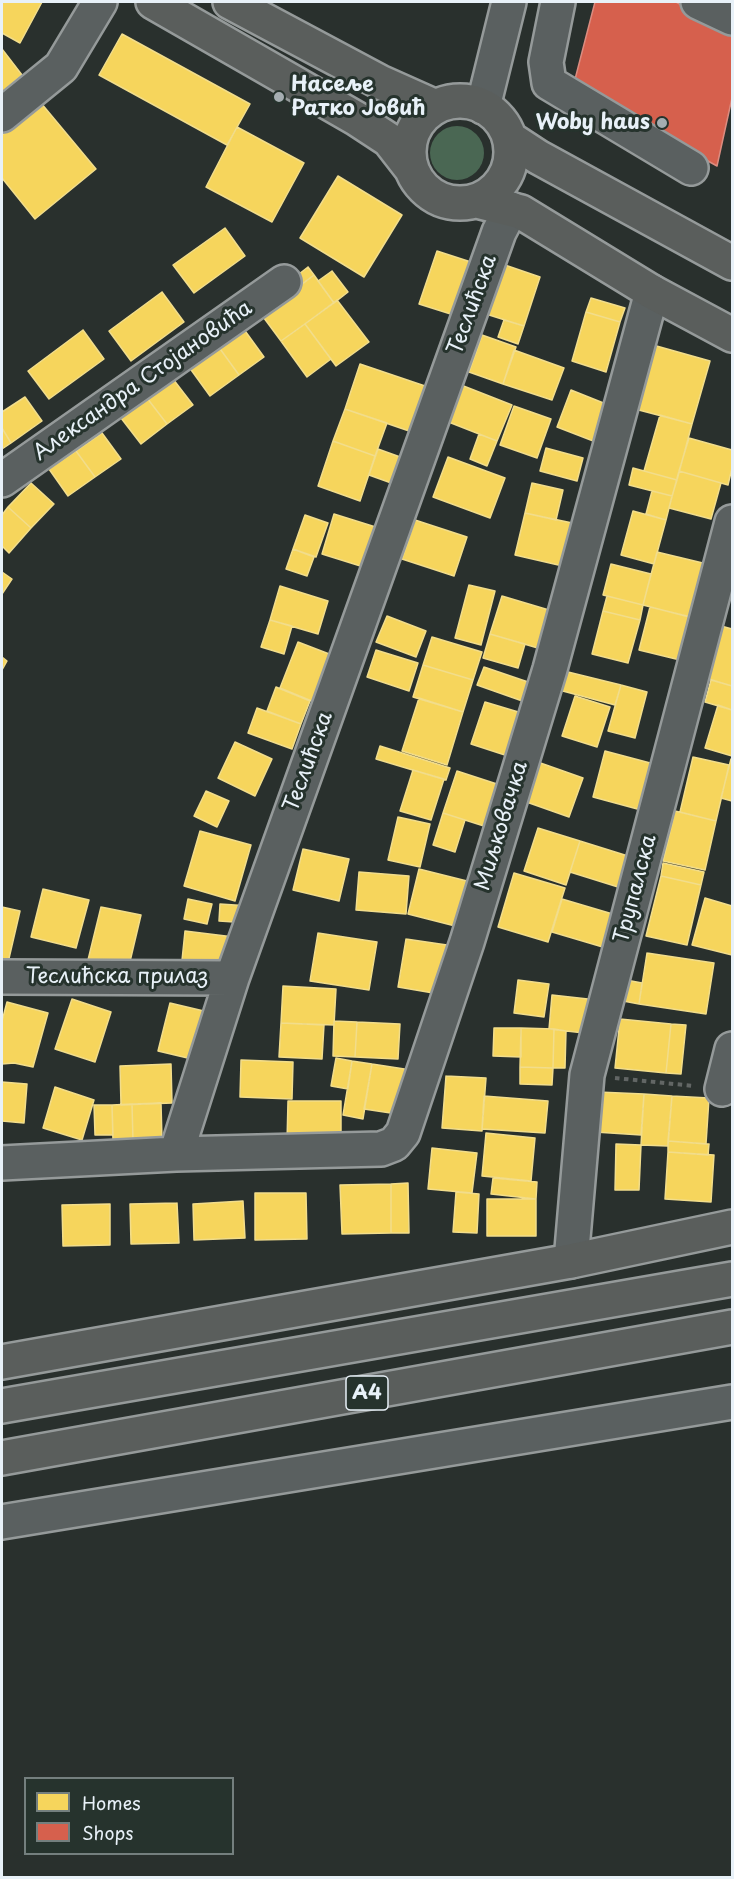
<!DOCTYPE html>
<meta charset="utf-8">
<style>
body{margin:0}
#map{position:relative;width:734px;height:1879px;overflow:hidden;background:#29302d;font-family:"Playpen Sans",sans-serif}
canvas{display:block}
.frame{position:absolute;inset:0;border:3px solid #e8f1f8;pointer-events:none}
.legend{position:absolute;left:24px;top:1777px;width:210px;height:78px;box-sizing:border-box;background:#26332d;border:2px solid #747f7e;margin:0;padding:8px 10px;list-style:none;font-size:18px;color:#e8f1f8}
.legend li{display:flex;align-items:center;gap:12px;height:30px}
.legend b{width:30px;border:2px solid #747f7e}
</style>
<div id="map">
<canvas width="734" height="1879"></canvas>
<div class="frame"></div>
<ul class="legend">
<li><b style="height:16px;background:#f6d55c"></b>Homes</li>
<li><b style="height:16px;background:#d6604d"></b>Shops</li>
</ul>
</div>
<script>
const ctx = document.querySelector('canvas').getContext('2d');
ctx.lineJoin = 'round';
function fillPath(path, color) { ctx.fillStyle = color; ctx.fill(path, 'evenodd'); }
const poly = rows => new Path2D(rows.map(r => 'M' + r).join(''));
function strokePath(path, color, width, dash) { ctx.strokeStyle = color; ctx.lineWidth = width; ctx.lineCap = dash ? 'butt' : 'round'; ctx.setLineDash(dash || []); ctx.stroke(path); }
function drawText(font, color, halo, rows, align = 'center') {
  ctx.font = font + ' "Playpen Sans",sans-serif'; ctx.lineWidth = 6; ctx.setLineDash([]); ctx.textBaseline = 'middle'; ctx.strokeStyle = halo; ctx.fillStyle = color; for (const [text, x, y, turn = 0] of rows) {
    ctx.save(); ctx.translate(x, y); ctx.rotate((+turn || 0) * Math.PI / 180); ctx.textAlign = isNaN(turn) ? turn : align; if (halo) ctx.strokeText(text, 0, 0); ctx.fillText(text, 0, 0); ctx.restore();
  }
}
const green = poly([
 '430 153a27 27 0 1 1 54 0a27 27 0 1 1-54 0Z'
]);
const homes = poly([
 [2,2,42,2,20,43,2,33,2,2],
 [122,34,250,104,227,145,99,75,122,34],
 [2,49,22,75,2,92,2,49],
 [41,103,96,169,35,219,2,178,2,135,41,103],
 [237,127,304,163,272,222,206,187,237,127],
 [338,176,402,215,364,277,300,238,338,176],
 [225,228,245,256,194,293,173,265,225,228],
 [437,251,474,263,457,316,419,304,437,251],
 [502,264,540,277,524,326,486,314,502,264],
 [308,267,314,275,287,296,281,288,308,267],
 [332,271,348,292,334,303,318,281,332,271],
 [314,275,334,303,281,341,261,314,314,275],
 [162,292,184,322,131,361,109,331,162,292],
 [591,298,625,308,620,322,586,312,591,298],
 [337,300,369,342,336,366,305,324,337,300],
 [586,312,620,322,606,372,572,361,586,312],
 [504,320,524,326,518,344,498,337,504,320],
 [305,324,331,359,307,377,281,341,305,324],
 [243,328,264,357,239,375,218,346,243,328],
 [83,330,104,359,49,399,28,371,83,330],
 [482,335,516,347,503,384,469,372,482,335],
 [653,345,710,361,692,424,635,409,653,345],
 [218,346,239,375,210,396,189,367,218,346],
 [514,350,564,368,552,400,503,384,514,350],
 [360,364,428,387,412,432,345,409,360,364],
 [173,379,193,405,167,424,147,398,173,379],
 [461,385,512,405,497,441,446,421,461,385],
 [571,390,616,408,601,444,557,427,571,390],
 [25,397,42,421,11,443,2,428,2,412,25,397],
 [147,398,167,424,141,444,121,418,147,398],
 [514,406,551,419,537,458,500,445,514,406],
 [345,409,387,423,375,456,333,441,345,409],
 [660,415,692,424,677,480,644,471,660,415],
 [2,428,11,443,2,449,2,428],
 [102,433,121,459,95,477,76,451,102,433],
 [479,434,497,441,487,466,470,459,479,434],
 [689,438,732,450,732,468,728,485,679,471,689,438],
 [333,441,375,456,360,501,318,486,333,441],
 [546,448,583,458,577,481,540,471,546,448],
 [378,449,403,458,394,484,369,475,378,449],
 [76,451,95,477,68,496,49,469,76,451],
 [448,457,505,478,490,518,433,497,448,457],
 [633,468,677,480,672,496,629,485,633,468],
 [679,471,721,483,711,519,669,508,679,471],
 [31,483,54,504,31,528,8,507,31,483],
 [532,483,563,490,556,520,525,513,532,483],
 [652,491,672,496,666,520,646,514,652,491],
 [8,507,31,528,9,553,2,546,2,515,8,507],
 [633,511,666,520,654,564,621,555,633,511],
 [525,513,577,524,567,567,515,555,525,513],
 [334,514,382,529,370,569,322,554,334,514],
 [305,515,328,523,316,557,293,549,305,515],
 [415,520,467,537,454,576,402,559,415,520],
 [293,549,314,557,307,576,286,569,293,549],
 [657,552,707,564,693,618,643,605,657,552],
 [611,564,651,574,643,605,603,595,611,564],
 [2,572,12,579,2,594,2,572],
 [469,585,495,591,481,645,455,638,469,585],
 [280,586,328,601,318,634,270,620,280,586],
 [502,596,559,613,548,651,490,634,502,596],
 [607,596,643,605,640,620,603,611,607,596],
 [650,607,691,617,680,660,639,650,650,607],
 [603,611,640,620,628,663,592,654,603,611],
 [387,616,426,631,416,657,376,642,387,616],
 [270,620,292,626,284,654,261,647,270,620],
 [714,624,732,629,732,686,699,676,714,624],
 [490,634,525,644,518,668,483,658,490,634],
 [432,637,482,652,473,680,423,665,432,637],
 [298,642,337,657,319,704,280,688,298,642],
 [376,650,418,663,409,691,367,677,376,650],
 [2,657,7,661,2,670,2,657],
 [423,665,473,680,463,712,413,697,423,665],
 [484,667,534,684,528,703,477,685,484,667],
 [564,671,621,685,615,705,559,690,564,671],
 [711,680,732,686,732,710,705,702,711,680],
 [621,685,647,692,635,738,608,731,621,685],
 [276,687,310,701,301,724,267,711,276,687],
 [575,696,610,707,597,747,562,736,575,696],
 [419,698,463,712,447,765,402,751,419,698],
 [485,702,525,714,511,757,471,744,485,702],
 [718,705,732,710,732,756,705,748,718,705],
 [257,708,301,724,292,749,248,733,257,708],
 [235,742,272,759,255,796,218,778,235,742],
 [380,746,450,768,446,780,376,759,380,746],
 [605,751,654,764,641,810,593,797,605,751],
 [693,757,729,765,716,821,680,812,693,757],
 [731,759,732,759,732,801,721,798,731,759],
 [532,760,583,778,569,817,518,799,532,760],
 [413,770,444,779,431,820,400,811,413,770],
 [457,771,500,785,487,827,443,813,457,771],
 [206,791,229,801,217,827,194,816,206,791],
 [675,811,716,821,705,870,663,861,675,811],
 [443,813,465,820,455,852,433,845,443,813],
 [398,817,430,824,420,867,388,860,398,817],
 [538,828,580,841,566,885,524,871,538,828],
 [200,831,251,845,235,901,184,886,200,831],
 [580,841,628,856,618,887,570,872,580,841],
 [303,849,349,859,339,901,293,890,303,849],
 [663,863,704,872,701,885,661,876,663,863],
 [419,869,471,882,459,927,408,914,419,869],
 [359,872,409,876,406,914,356,910,359,872],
 [514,873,565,888,548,942,498,927,514,873],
 [661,876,701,885,687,945,646,936,661,876],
 [43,889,89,900,76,948,31,937,43,889],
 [705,898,732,906,732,955,692,945,705,898],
 [188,899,212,904,207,924,184,919,188,899],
 [562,899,616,915,606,948,552,932,562,899],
 [220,904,250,906,249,923,219,921,220,904],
 [2,907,20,911,7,967,2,965,2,907],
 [101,907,141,915,128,970,88,960,101,907],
 [185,931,234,937,230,975,181,970,185,931],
 [318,933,377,942,369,990,310,981,318,933],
 [406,939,447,945,439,994,398,987,406,939],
 [647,953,714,963,706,1014,639,1004,647,953],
 [621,979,642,983,639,1004,618,1000,621,979],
 [518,980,549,984,544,1017,514,1013,518,980],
 [283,986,336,989,334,1025,281,1023,283,986],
 [552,995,588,999,584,1033,549,1029,552,995],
 [72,999,111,1012,95,1062,55,1049,72,999],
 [7,1002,48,1013,33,1067,14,1063,2,1064,2,1021,7,1002],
 [170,1003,208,1012,196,1060,158,1051,170,1003],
 [620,1019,671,1024,666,1073,615,1068,620,1019],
 [334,1021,357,1022,355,1057,333,1056,334,1021],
 [357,1022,400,1024,398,1059,355,1057,357,1022],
 [281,1023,324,1025,322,1059,279,1057,281,1023],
 [671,1024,686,1025,681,1074,666,1073,671,1024],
 [494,1028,521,1028,521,1057,493,1056,494,1028],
 [521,1028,554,1029,553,1068,520,1067,521,1028],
 [554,1029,566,1031,565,1068,553,1068,554,1029],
 [336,1058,352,1061,348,1089,331,1086,336,1058],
 [241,1060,293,1062,292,1099,240,1097,241,1060],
 [352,1061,372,1064,363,1119,343,1115,352,1061],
 [171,1064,172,1103,121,1105,120,1066,171,1064],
 [372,1064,411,1070,404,1115,364,1109,372,1064],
 [520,1067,553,1068,552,1085,520,1084,520,1067],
 [446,1076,486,1078,482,1131,442,1128,446,1076],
 [2,1082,27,1084,24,1123,2,1121,2,1082],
 [55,1087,94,1100,82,1140,43,1128,55,1087],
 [598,1092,644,1094,641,1135,595,1132,598,1092],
 [644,1094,672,1096,668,1146,641,1145,644,1094],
 [484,1096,548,1101,545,1133,482,1129,484,1096],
 [672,1096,709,1098,706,1144,668,1141,672,1096],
 [288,1101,341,1101,341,1143,287,1142,288,1101],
 [161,1103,162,1140,133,1141,132,1104,161,1103],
 [132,1104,133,1141,113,1141,112,1105,132,1104],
 [94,1105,112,1105,113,1135,95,1135,94,1105],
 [486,1133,535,1138,531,1181,482,1176,486,1133],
 [668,1141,709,1144,708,1155,668,1152,668,1141],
 [616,1144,641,1145,639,1190,615,1190,616,1144],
 [432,1148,477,1153,472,1193,428,1189,432,1148],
 [668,1152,714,1155,711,1202,665,1199,668,1152],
 [493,1178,537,1182,536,1199,491,1194,493,1178],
 [408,1183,409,1233,391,1233,391,1184,408,1183],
 [391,1184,391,1233,342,1234,340,1185,391,1184],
 [456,1192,479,1194,477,1233,453,1232,456,1192],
 [255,1193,306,1193,307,1239,255,1240,255,1193],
 [487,1199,536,1199,536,1236,487,1236,487,1199],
 [243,1201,245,1238,194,1240,193,1204,243,1201],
 [177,1203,179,1243,131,1244,130,1204,177,1203],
 [110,1204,110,1245,63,1246,62,1205,110,1204]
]);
const shops = poly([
 [595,2,676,2,732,33,732,98,717,166,573,87,595,2]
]);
const path = poly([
 [615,1078,694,1086]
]);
const minor = poly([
 [558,2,546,62,549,83,691,168],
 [698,2,732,18],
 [483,107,509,2],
 [2,115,61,67,100,2],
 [2,480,284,282],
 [2,977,232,978],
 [722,1089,732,1049],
 [176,1154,381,1149,394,1144,403,1133,467,942,550,669,652,292],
 [2,1163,176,1154,232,978,499,232,511,209],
 [571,1261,587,1075,732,522],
 [2,1522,732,1402]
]);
const major = poly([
 [153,2,357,119,389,140,410,167],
 [230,2,380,82,436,107],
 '409 152a51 51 0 1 1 102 0a51 51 0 1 1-102 0Z',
 [509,138,538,157,732,263],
 [477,201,521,212,652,292,732,335],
 [2,1362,571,1261,732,1227]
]);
const highway = poly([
 [2,1406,732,1279],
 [2,1458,732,1327]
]);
const markers = [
 [279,97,6,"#a5adb1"],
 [662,123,6,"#a5adb1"]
];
const shields = [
 [367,1393,42]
];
const shieldNames = [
 ["A4",367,1393]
];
const poiNames = [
 ["Насеље",291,85],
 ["Ратко Јовић",291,109],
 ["Woby haus",650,123,"right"]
];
const streetNames = [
 ["Теслићска",473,305,-70],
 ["Александра Стојановића",143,381,-35],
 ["Теслићска",309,762,-70],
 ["Миљковачка",502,826,-73],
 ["Трупалска",636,889,-75],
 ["Теслићска прилаз",117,977]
];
fillPath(green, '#4a6753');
fillPath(homes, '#f6d55c');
strokePath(homes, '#f2dd8b', 1.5);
fillPath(shops, '#d6604d');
strokePath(shops, '#db8c80', 1.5);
strokePath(minor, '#959a9a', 38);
strokePath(major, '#959a9a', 38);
strokePath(highway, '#959a9a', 38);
strokePath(path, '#626665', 4, [4.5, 4.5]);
strokePath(minor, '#5a6060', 33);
strokePath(major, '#5a5e5c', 33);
strokePath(highway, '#5a5e5c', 33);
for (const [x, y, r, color] of markers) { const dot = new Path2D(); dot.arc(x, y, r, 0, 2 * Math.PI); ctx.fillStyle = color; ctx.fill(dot); strokePath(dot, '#26332d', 2); }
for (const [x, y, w] of shields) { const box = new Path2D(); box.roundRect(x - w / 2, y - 17, w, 34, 4.5); ctx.fillStyle = '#26332d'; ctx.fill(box); strokePath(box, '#e8f1f8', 1.5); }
drawText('bold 20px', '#e8f1f8', null, shieldNames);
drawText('bold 21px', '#e8f1f8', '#26332d', poiNames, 'left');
drawText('21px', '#e8f1f8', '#26332d', streetNames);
</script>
